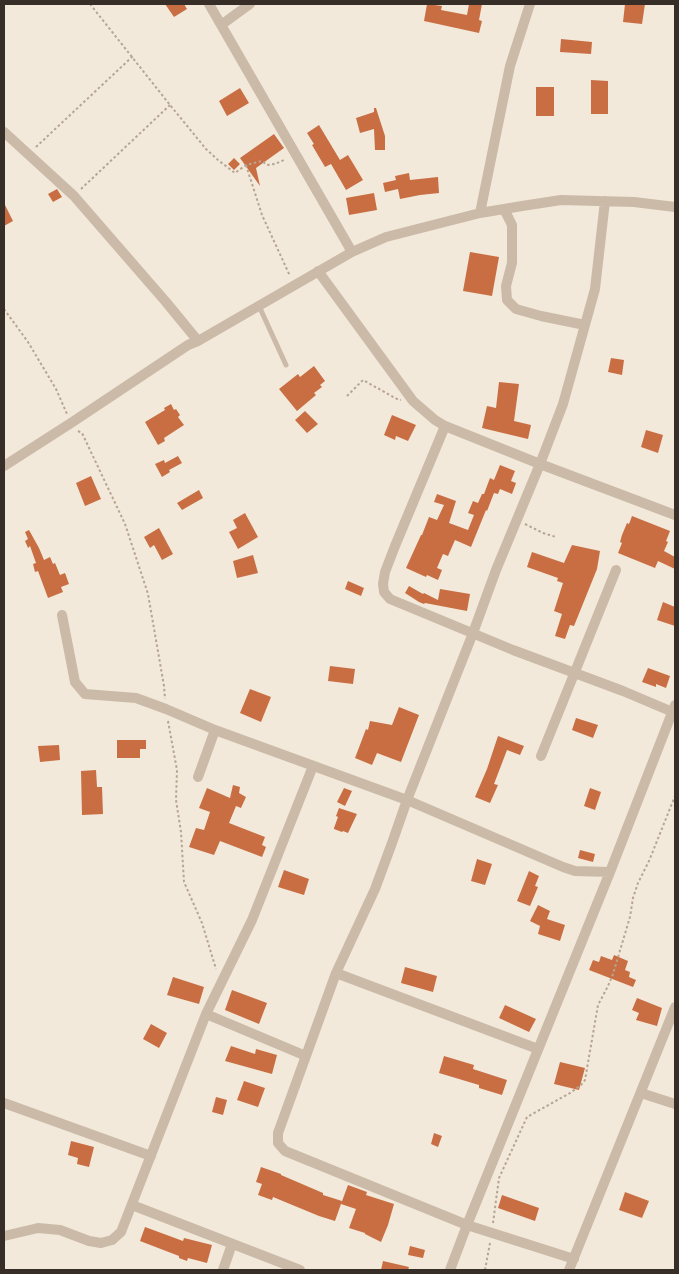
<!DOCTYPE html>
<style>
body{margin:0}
#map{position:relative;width:679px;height:1274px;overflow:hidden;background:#f2e9db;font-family:"PT Sans Narrow",sans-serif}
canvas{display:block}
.frame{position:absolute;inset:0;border:5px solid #372e28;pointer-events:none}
</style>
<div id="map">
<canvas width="679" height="1274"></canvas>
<div class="frame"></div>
</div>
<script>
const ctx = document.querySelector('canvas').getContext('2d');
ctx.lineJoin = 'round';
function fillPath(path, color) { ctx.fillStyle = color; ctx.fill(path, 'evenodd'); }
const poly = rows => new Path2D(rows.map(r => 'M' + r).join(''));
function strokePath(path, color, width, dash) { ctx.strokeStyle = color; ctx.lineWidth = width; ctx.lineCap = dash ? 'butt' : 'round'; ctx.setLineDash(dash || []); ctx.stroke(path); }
const building = poly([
 [165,4,184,4,187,9,174,17],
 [427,4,442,6,441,10,467,15,469,4,482,4,479,20,482,21,479,33,424,21],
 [625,4,645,4,642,24,623,22],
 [561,39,592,42,591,54,560,52],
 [591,80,608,81,608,114,591,114],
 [536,87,554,87,554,116,536,116],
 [240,88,249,103,227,116,219,101],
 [374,108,376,108,385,136,385,150,375,150,374,129,360,133,356,118,374,112],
 [319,125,340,160,348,155,363,180,346,190,331,164,325,167,312,145,314,144,307,133],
 [274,134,284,148,256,168,260,186,240,158],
 [234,158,240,164,234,170,228,164],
 [409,173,410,180,438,177,439,193,420,195,400,199,398,189,385,192,383,183,396,180,395,176],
 [57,189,62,197,53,202,48,194],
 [374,193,377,210,349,215,346,198],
 [4,203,13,221,4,226],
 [470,252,499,257,492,296,463,291],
 [611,358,624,360,622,375,608,372],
 [314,366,325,381,320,385,322,387,314,393,316,395,297,411,279,389,298,374,300,377],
 [499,382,519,384,514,421,531,425,528,439,482,428,487,406,496,408],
 [171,404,174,410,176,409,180,415,178,417,184,425,164,438,165,441,158,445,145,422,165,410,164,408],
 [305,411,318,424,307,433,295,420],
 [392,415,416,425,408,441,396,436,395,440,384,435],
 [646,430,663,435,658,453,641,447],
 [178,456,182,463,169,470,170,472,162,477,155,464,164,460,165,463],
 [500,465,515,471,511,481,516,483,512,494,500,489,498,494,494,493,487,511,486,510,471,547,455,540,448,556,443,554,437,568,442,570,438,580,427,575,426,577,406,568,421,535,422,535,429,517,437,520,444,505,434,502,437,494,456,501,449,523,468,530,474,515,468,513,473,501,478,503,482,494,484,494,490,478,494,480],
 [91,476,101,499,85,506,76,483],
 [199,490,203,498,182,510,177,503],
 [245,513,258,537,238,549,229,532,237,528,233,520],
 [632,516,670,531,666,541,668,542,664,551,675,557,675,569,658,561,655,568,618,553,622,543,620,542,622,535,627,523,629,524],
 [159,528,173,554,162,560,154,545,150,548,144,537],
 [29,530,39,548,44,560,50,557,53,564,55,563,60,575,65,573,69,584,61,587,63,592,48,598,38,571,35,572,33,564,36,563,30,546,28,548,25,541,28,539,25,532],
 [572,545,600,551,597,569,574,626,570,625,565,639,555,636,562,614,554,611,563,583,557,581,558,578,527,567,532,552,564,563],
 [253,555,258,573,237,578,233,561],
 [348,581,364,588,361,596,345,589],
 [409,586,423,594,424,593,438,600,440,589,470,594,467,611,425,603,424,604,419,602,405,593],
 [663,602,675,607,675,626,657,620],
 [330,666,355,669,353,684,328,681],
 [648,668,670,676,666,688,656,684,656,687,642,682],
 [250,689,271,697,261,722,240,713],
 [399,707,419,715,401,762,377,753,372,765,355,758,366,729,368,730,370,721,392,725],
 [576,718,598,725,593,738,572,730],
 [498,736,524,746,520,755,507,750,494,784,498,785,490,803,475,797,487,769],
 [117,740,146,740,146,749,140,749,140,758,117,758],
 [59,745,60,760,40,762,38,746],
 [96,770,97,787,102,787,103,814,82,815,81,771],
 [233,785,240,787,239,793,246,797,241,808,236,806,229,823,265,837,262,845,266,847,262,857,220,841,214,855,189,847,196,828,204,830,210,812,199,808,207,788,230,798],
 [344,788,352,791,345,806,337,802],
 [590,788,601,792,595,810,584,806],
 [339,808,357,814,348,833,343,831,342,832,334,829,334,828,338,817,336,816],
 [580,850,595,854,593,862,578,858],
 [477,859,492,864,485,885,471,881],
 [284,870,309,879,304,895,278,887],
 [529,871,539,876,535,886,538,887,530,906,517,901],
 [538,905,550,911,547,919,565,925,560,941,538,934,540,926,530,921],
 [614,955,628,961,625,970,630,972,629,977,636,980,633,987,589,970,593,960,599,962,601,956,612,960],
 [405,967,437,976,433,992,401,983],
 [173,977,204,987,199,1004,167,995],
 [232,990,267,1003,259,1024,225,1010],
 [637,998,662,1008,657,1026,636,1020,639,1013,632,1010],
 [505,1005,536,1019,529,1032,499,1018],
 [151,1024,167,1033,159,1048,143,1039],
 [231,1046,255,1054,256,1049,277,1055,272,1074,225,1061],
 [444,1056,474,1065,473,1069,507,1080,502,1095,479,1088,479,1085,439,1073],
 [560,1062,585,1068,579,1090,554,1084],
 [244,1081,265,1088,258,1107,237,1100],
 [216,1097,227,1100,223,1115,212,1112],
 [434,1133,442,1136,438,1147,431,1144],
 [71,1141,94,1147,89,1167,77,1164,78,1158,68,1155],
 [261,1167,281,1174,281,1175,323,1193,323,1195,342,1201,335,1221,319,1216,273,1197,272,1200,258,1195,262,1184,256,1182],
 [348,1185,367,1192,366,1195,394,1204,388,1225,381,1242,365,1234,365,1233,349,1228,356,1209,341,1204],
 [625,1192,649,1201,642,1218,619,1210],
 [502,1195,539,1208,535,1221,498,1208],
 [145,1227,183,1241,184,1238,212,1245,207,1263,188,1258,187,1261,179,1258,179,1256,140,1241],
 [410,1246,425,1250,423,1258,408,1255],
 [383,1261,409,1267,408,1270,381,1270]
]);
const path = poly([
 [90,4,170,105,206,149,218,160,235,173,246,165,262,161,267,165,275,164,286,159],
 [36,147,133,56],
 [246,165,262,215,290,276],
 [81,189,170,105],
 [4,309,28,342,56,389,67,414],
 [347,396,363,380,397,399,401,400],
 [78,431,82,433,125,524,148,594,164,686,165,699],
 [525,524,543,533,556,537],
 [168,721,177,770,176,800,181,832,184,882,202,923,216,969],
 [493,1223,499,1178,527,1117,570,1093,581,1085,585,1080,598,1005,608,986,613,974,630,917,633,898,638,883,649,861,675,796],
 [485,1270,490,1243]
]);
const lane = poly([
 [259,306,286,365]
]);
const street = poly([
 [209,4,352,252],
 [221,25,250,4],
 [4,132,74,196,166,302,198,341],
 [504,209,512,225,512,263,506,286,507,300,516,309,541,316,585,325],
 [480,213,510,66,530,4],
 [318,271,413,401,435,420,445,426,540,464,675,515],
 [445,426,395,546,385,572,383,584,384,592,390,599,513,650,623,691,675,713],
 [4,466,71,423,188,345,198,341,352,252,386,237,480,213,522,206,561,200,634,202,675,207],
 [62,615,75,682,85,694,136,698,166,709,215,730,407,800,563,867,575,871,610,872],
 [541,756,616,570],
 [198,777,215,730],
 [336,973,538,1049],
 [206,1014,306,1056],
 [641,1093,675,1104],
 [4,1103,151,1156],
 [132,1205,300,1270],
 [4,1236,38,1228,60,1230,89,1241,101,1243,112,1240,121,1232,206,1014,252,920,313,766],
 [574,1259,467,1225,285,1151,278,1143,278,1133,336,973,375,889,392,843,407,800,473,633,496,570,540,464,563,404,595,289,605,201],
 [223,1270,232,1244],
 [450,1270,467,1225,610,872,675,705],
 [569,1270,675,1007]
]);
fillPath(building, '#c96e43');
strokePath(path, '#b7a491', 2, [2.5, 2.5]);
strokePath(lane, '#cbbaa7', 5);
strokePath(street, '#cbbaa7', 10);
</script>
